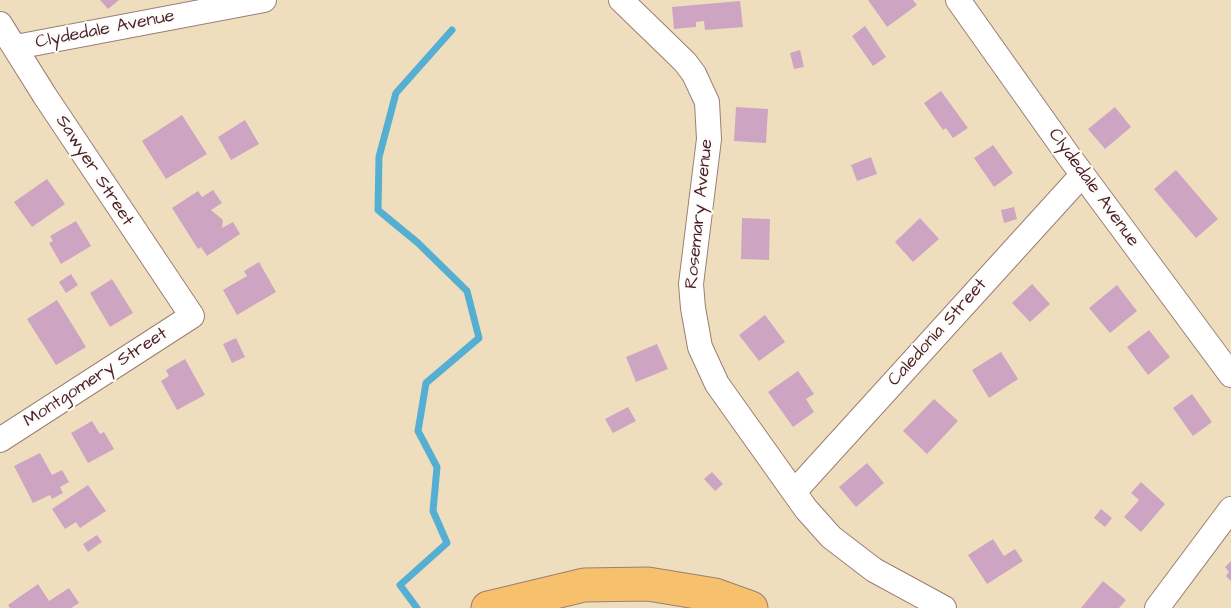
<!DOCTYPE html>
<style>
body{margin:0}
canvas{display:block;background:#efdebd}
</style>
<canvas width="1231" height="608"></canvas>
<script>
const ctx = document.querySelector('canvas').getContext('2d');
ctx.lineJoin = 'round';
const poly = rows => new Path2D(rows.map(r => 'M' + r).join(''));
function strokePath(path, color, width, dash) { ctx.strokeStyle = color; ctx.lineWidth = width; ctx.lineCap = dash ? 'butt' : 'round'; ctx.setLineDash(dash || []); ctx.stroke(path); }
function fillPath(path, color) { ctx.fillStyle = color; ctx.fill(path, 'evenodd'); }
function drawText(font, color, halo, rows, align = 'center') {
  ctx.font = font + ' "Architects Daughter",sans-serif'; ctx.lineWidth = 4.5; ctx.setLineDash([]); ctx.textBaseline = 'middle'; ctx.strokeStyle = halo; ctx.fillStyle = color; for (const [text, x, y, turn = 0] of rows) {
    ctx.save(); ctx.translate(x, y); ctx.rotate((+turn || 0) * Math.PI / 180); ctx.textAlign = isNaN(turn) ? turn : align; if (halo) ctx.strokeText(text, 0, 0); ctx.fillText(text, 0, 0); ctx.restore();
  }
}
const stream = poly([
 [417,608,400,585,447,543,433,511,437,467,418,431,426,383,479,338,467,291,418,243,378,210,379,157,396,93,452,30]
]);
const building = poly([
 [100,0,119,0,108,9],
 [868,0,913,0,917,5,887,27],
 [740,1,743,27,705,30,704,21,696,22,696,27,674,29,672,7],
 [865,26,886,57,873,66,852,36],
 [800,50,804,67,794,69,790,53],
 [941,91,968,128,953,138,946,128,943,130,924,103],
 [736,107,768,109,766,143,734,141],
 [1115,107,1131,127,1105,149,1088,129],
 [182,115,207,154,166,179,142,141],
 [245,120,259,144,231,160,218,137],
 [993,145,1013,173,994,187,974,158],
 [871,157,877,174,857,181,851,165],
 [1176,170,1218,219,1196,238,1154,189],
 [47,179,65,204,32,227,14,202],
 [213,190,222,203,211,210,223,220,222,228,233,222,240,234,207,256,201,247,198,249,172,208,198,191,202,197],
 [1014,207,1017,219,1004,223,1001,210],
 [742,218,770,219,769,260,741,259],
 [920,218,939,239,913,262,895,242],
 [76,221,91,246,61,264,49,243,53,241,50,236],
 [259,262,276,292,237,315,223,290,247,276,244,271],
 [71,274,78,285,66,293,59,282],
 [112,279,133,313,110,327,90,293],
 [1032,284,1050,304,1030,322,1012,303],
 [1117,285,1137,311,1110,333,1089,308],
 [57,300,86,347,56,365,27,319],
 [765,315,785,342,759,361,739,335],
 [1149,330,1170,357,1148,375,1127,347],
 [236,338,245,357,232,363,223,344],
 [657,344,668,369,636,382,626,357],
 [1001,352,1018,379,989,398,972,370],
 [185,359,205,395,177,410,161,381,169,376,166,370],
 [798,371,814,394,806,399,814,412,793,427,768,392],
 [1192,394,1212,422,1193,436,1173,408],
 [934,399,958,421,927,454,903,431],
 [628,407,636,421,613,433,605,419],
 [92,421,100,434,104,432,114,449,88,463,71,433],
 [40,453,52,475,62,470,69,482,60,487,63,493,52,499,50,495,33,503,14,466],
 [867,463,884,483,856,507,839,487],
 [712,472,723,484,715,491,704,479],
 [1141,482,1165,504,1141,532,1124,517,1139,500,1131,493],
 [88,485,106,511,80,528,76,522,65,529,52,509],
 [1101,509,1112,518,1105,527,1094,518],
 [97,535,102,542,88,552,83,544],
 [993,539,1004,556,1015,549,1023,561,987,584,968,555],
 [1231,561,1231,581,1226,576,1229,572,1225,567],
 [1103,581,1126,600,1119,608,1081,608],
 [38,584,49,601,69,588,79,603,71,608,10,608,8,605]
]);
const street = poly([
 [621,0,685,62,694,74,707,102,709,139,691,284,693,308,700,347,717,384,806,509,831,537,874,570,944,608],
 [958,0,1068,155,1231,375],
 [0,24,45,96,192,316,0,440],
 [16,47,264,0],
 [794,492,1082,175],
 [1157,608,1231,509]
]);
const highway = poly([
 [488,608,584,585,648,584,715,595,751,608]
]);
const streetNames = [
 ["Clydedale Avenue",105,30,-11],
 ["Sawyer Street",94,171,57],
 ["Clydedale Avenue",1093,188,54],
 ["Rosemary Avenue",700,214,-84],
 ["Caledonia Street",938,333,-48],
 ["Montgomery Street",96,378,-33]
];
strokePath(stream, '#55afd3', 7);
fillPath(building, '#cea4c3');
strokePath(street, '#9c7e74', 26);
strokePath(highway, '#9c7e74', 35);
strokePath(street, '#fff', 24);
strokePath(highway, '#f7c06c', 33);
drawText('18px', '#4a1f2b', '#fdfcf7', streetNames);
</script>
